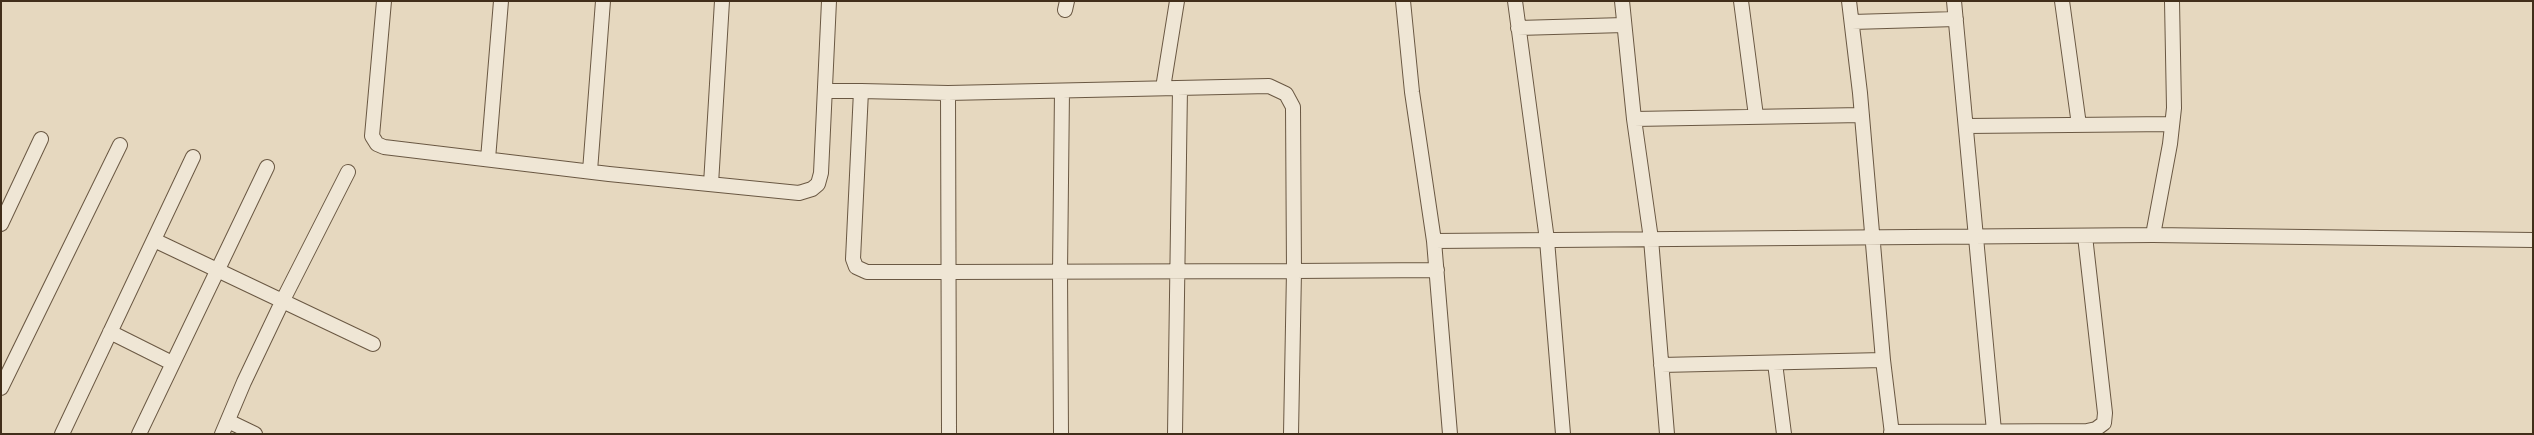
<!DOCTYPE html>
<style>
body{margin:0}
#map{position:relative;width:2534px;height:435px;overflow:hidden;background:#e6d8bf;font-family:"Old Standard TT",serif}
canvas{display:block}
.frame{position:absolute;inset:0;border:2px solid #412e1a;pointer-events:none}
</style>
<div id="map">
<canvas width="2534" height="435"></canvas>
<div class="frame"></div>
</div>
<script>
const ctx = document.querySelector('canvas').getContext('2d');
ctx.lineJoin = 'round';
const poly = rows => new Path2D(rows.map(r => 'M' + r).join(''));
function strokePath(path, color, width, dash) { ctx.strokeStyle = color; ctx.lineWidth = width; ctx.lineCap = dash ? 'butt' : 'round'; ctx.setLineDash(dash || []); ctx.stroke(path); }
const street = poly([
 [384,1,372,136,377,144,384,147,609,174,799,193,812,189,818,184,821,173,829,1],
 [1403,1,1412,92,1434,241,1450,434],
 [1515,1,1547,240,1563,434],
 [1622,1,1634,119,1651,239,1667,434],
 [1741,1,1756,116],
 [1849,1,1860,93,1883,360,1892,434],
 [1954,1,1994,431],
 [2062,1,2079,125],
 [1065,10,1067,1],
 [1852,22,1956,19],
 [1518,28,1624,25],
 [1163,88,1177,1],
 [825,91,861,91],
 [948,93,949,434],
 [1634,119,1862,115],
 [1967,126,2172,124],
 [488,159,501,1],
 [590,171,603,1],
 [711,184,722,1],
 [1,224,41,139],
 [2153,235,2170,144,2174,108,2172,1],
 [154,240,373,344],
 [1434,241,2153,235,2533,240],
 [110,332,172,363],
 [1775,363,1784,434],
 [1661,365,1883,360],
 [1,388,120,145],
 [228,421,255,434],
 [1891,432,2087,431,2096,429,2104,423,2105,413,2085,236],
 [62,434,193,157],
 [139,434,267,167],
 [222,434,244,382,283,300,348,172],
 [1061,434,1060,272,1062,91],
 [1175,434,1180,88],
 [1291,434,1294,271,1293,107,1286,94,1269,86,948,93,861,91,853,259,856,267,867,272,948,272,1294,271,1437,270]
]);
strokePath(street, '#6a5843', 16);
strokePath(street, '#efe6d5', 14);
</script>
